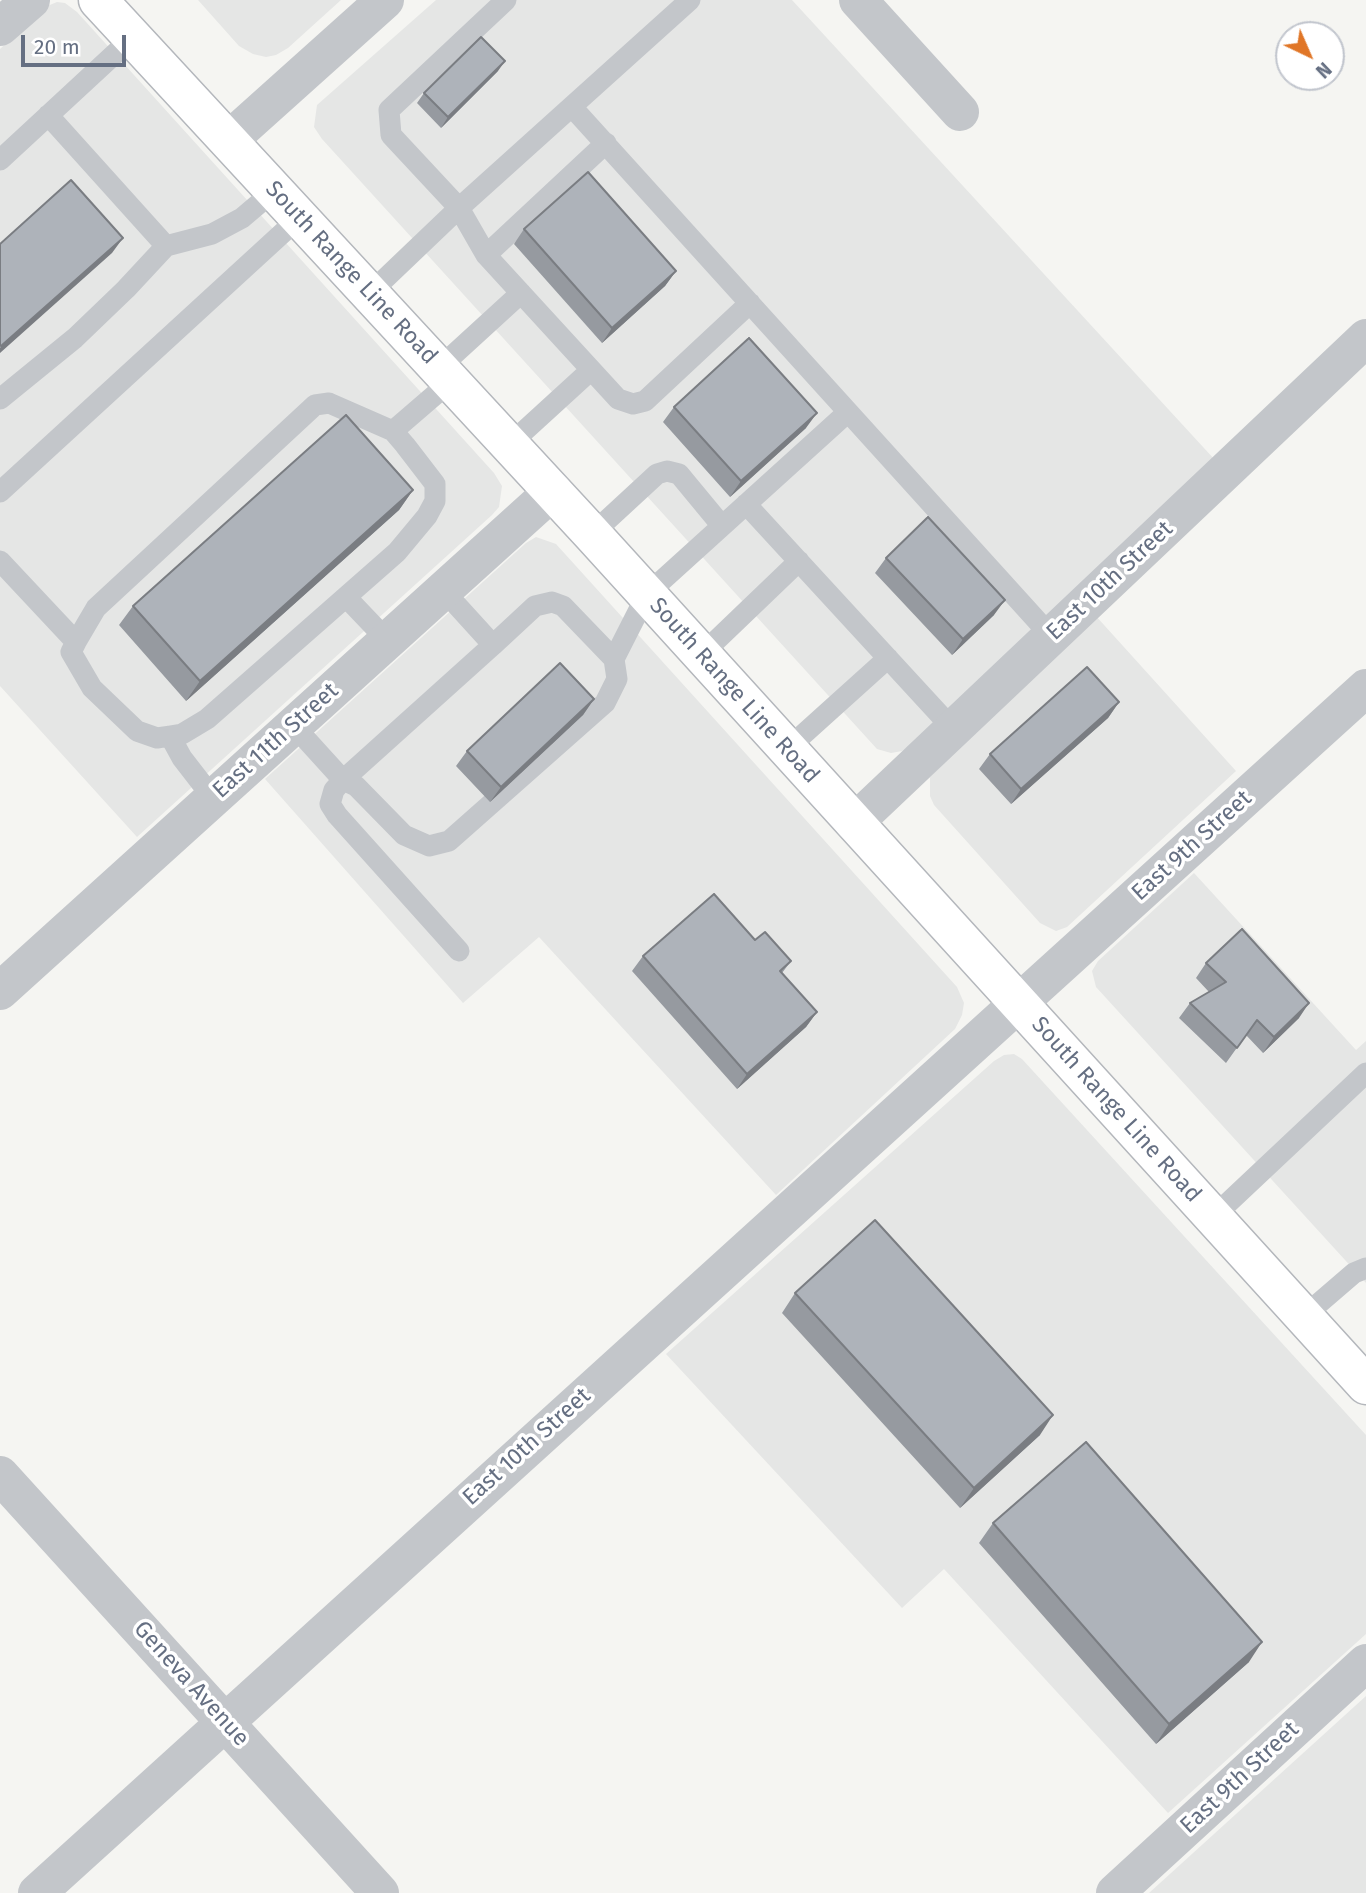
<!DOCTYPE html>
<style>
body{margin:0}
#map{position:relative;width:1366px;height:1893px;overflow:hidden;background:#f5f5f2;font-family:"Fira Sans",sans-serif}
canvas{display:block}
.north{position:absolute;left:1275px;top:21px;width:70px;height:70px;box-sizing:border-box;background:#fff;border:2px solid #c1c5cd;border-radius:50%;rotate:136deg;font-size:19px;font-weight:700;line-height:28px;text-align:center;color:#656f82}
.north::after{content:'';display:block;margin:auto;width:24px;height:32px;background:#e07627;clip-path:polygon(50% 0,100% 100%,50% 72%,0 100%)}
.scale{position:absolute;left:21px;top:35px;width:105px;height:32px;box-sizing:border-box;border:4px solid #656f82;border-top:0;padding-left:9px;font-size:21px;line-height:24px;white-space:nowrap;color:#656f82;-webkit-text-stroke:5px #fff;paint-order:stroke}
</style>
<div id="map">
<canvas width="1366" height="1893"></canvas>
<div class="north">N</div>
<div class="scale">20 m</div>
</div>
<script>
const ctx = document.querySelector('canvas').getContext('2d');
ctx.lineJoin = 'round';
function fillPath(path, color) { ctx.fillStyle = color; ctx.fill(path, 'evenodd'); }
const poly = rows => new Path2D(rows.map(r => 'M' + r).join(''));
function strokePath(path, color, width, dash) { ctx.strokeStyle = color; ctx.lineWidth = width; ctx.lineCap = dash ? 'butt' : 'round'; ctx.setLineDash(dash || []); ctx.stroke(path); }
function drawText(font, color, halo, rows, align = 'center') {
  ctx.font = font + ' "Fira Sans",sans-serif'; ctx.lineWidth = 7; ctx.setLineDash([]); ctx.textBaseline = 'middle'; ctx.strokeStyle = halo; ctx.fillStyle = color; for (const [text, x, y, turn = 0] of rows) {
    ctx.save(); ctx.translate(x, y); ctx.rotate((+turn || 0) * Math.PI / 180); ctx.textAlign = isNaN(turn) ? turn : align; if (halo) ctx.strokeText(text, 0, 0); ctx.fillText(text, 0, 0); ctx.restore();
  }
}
const built = poly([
 [198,0,341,0,288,48,276,55,266,57,253,54,239,46],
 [436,0,792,0,1215,460,918,740,902,751,891,753,877,749,322,139,314,127,317,105],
 [57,2,65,3,77,12,494,473,502,486,499,507,492,515,137,837,0,686,0,49,45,7],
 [536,537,556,544,957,987,964,1003,962,1015,955,1029,776,1195,539,937,463,1003,265,779,526,543],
 [1095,615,1236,771,1067,927,1056,931,1040,923,934,805,930,796,930,777],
 [1194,873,1356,1050,1366,1041,1366,1283,1096,987,1092,971,1098,961],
 [1014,1054,1022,1059,1366,1435,1366,1634,1168,1813,944,1569,902,1608,666,1354,994,1061,1004,1055],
 [1366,1696,1366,1893,1149,1893]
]);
const lane = poly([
 [506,0,389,110,391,135,459,208,486,255,618,399,633,404,645,401,750,303],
 [572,107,1051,636],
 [48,115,166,246],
 [0,160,133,37],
 [486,255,606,143],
 [370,293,459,208,690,0],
 [439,368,521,293],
 [0,399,75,338,126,289,166,246,212,234,242,218,275,190],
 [329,403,393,431,405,445,435,484,435,501,427,516,397,552,207,719,182,734,170,736,157,738,137,731,92,688,71,652,76,642,96,608,315,405,329,403],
 [393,431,451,381],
 [510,444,591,370],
 [0,492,300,217],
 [746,504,953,729],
 [592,534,657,474,667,471,679,474,722,526],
 [0,561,76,642],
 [346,597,387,640],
 [493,645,535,606,552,602,563,606,614,659,647,594,848,412],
 [701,655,799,561],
 [294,726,343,780,493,645,443,590],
 [170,736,182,758,213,798],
 [787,749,888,658],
 [459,951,337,815,330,804,334,790,343,780,356,786,404,835,429,846,449,841,605,703,617,679,614,659],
 [1213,1217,1366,1073],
 [1304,1316,1354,1273,1366,1268]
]);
const street = poly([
 [858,0,960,112],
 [0,27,31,0],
 [229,140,385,0],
 [854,823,1366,338],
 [0,991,553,491],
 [0,1475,380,1893],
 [37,1893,1366,688],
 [1115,1893,1366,1663]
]);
const primary = poly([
 [98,0,592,534,1366,1385]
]);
const wall = poly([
 [498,71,441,128,417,103,424,93],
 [524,229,676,271,665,286,602,343,514,244],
 [674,407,806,428,730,497,663,422],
 [413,490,399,510,186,701,119,625,133,606],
 [886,558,994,615,952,655,875,573],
 [594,699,583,715,490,802,456,766,467,751],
 [1119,702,1108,718,1011,804,979,769,990,754],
 [755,940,791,961,782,973,817,1012,806,1027,737,1089,632,971,643,956],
 [1206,963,1299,1018,1263,1053,1246,1035,1226,1063,1179,1018,1190,1003,1209,992,1196,978],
 [795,1293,1040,1435,960,1508,782,1313],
 [993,1523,1249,1662,1156,1744,979,1543]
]);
const shadedWall = poly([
 [505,61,498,71,441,128,448,117],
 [123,238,112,253,0,353,0,348,1,346],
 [676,271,665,286,602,343,612,328],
 [817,413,806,428,730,497,741,481],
 [413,490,399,510,186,701,200,681],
 [1005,600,994,615,952,655,963,639],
 [594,699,583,715,490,802,501,787],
 [1119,702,1108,718,1011,804,1021,789],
 [1309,1003,1299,1018,1263,1053,1274,1037],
 [817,1012,806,1027,737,1089,747,1074],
 [1053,1415,1040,1435,960,1508,974,1488],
 [1262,1642,1249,1662,1156,1744,1169,1724]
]);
const building = poly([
 [481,37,505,61,448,117,424,93,481,37],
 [588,172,676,271,612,328,524,229,588,172],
 [71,180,123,238,1,346,0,345,0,244,71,180],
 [749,338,817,413,741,481,674,407,749,338],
 [346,415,413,490,200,681,133,606,346,415],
 [928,517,1005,600,963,639,886,558,928,517],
 [560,663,594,699,501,787,467,751,560,663],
 [1087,667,1119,702,1021,789,990,754,1087,667],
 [714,894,755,940,765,932,791,961,780,971,817,1012,747,1074,643,956,714,894],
 [1242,929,1309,1003,1274,1037,1257,1020,1237,1048,1190,1003,1226,982,1206,963,1242,929],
 [875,1220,1053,1415,974,1488,795,1293,875,1220],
 [1086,1442,1262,1642,1169,1724,993,1523,1086,1442]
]);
const streetNames = [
 ["South Range Line Road",351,273,47],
 ["East 10th Street",1110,581,-43],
 ["South Range Line Road",734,691,48],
 ["East 11th Street",276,741,-42],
 ["East 9th Street",1192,846,-42],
 ["South Range Line Road",1116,1110,48],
 ["East 10th Street",527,1447,-42],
 ["Geneva Avenue",191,1684,48],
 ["East 9th Street",1240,1778,-43]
];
fillPath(built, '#e5e6e5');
strokePath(primary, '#b4b7bc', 41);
strokePath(lane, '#c3c6ca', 21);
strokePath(street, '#c3c6ca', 38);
strokePath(primary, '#fff', 38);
fillPath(wall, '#969aa0');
fillPath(shadedWall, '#7a7d82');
fillPath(building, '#aeb3ba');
strokePath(building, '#7a7d82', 2);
drawText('23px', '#656f82', '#fff', streetNames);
</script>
